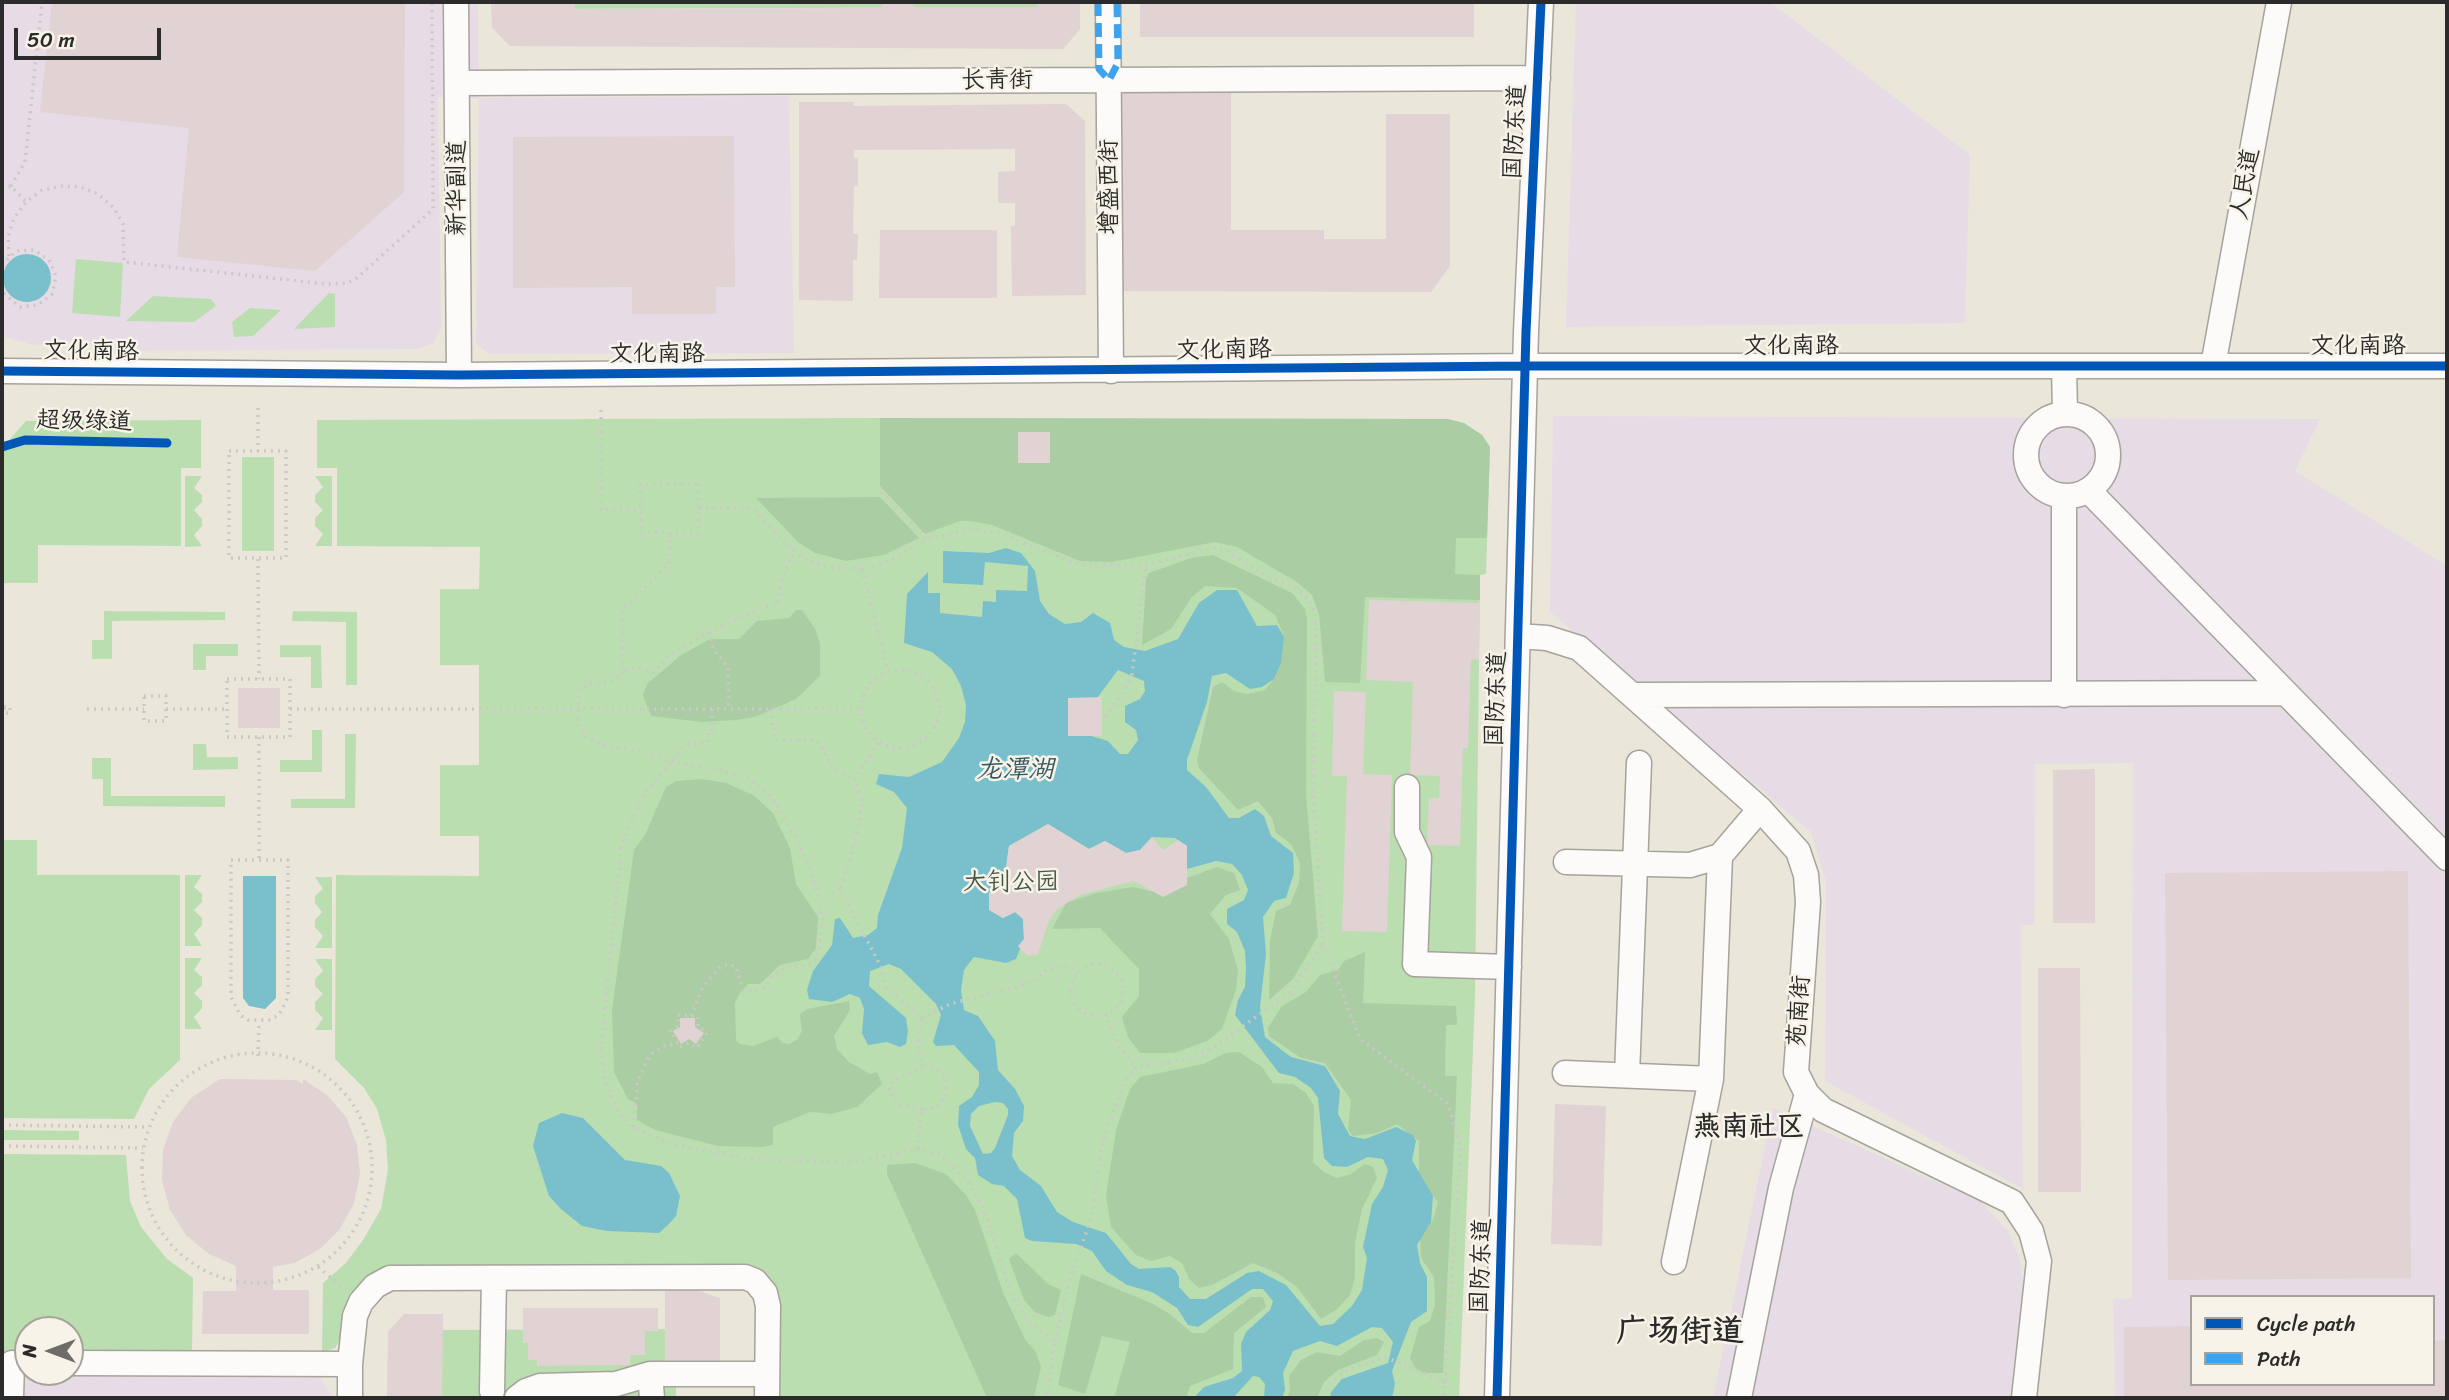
<!DOCTYPE html>
<meta charset="utf-8">
<style>
body{margin:0}
#map{position:relative;width:2449px;height:1400px;overflow:hidden;background:#eae6d9;font-family:Sriracha,sans-serif}
canvas{display:block}
.frame{position:absolute;inset:0;border:4px solid #2b2b2b;pointer-events:none}
.legend{position:absolute;left:2190px;top:1295px;width:245px;height:91px;box-sizing:border-box;background:#f7f3e8;border:2px solid #a5a39c;margin:0;padding:9px 12px;list-style:none;font-size:21px;color:#2b2b2b}
.legend li{display:flex;align-items:center;gap:14px;height:35px}
.legend b{width:35px;border:2px solid #a5a39c}
.north{position:absolute;left:14px;top:1316px;width:70px;height:70px;box-sizing:border-box;background:#f7f3e8;border:2px solid #a5a39c;border-radius:50%;rotate:270deg;font-size:19px;font-weight:700;line-height:28px;text-align:center;color:#2b2b2b}
.north::after{content:'';display:block;margin:auto;width:24px;height:32px;background:#6e6c68;clip-path:polygon(50% 0,100% 100%,50% 72%,0 100%)}
.scale{position:absolute;left:14px;top:28px;width:147px;height:32px;box-sizing:border-box;border:4px solid #2b2b2b;border-top:0;padding-left:9px;font-size:21px;line-height:24px;white-space:nowrap;color:#2b2b2b;-webkit-text-stroke:5px #f7f3e8;paint-order:stroke}
</style>
<div id="map">
<canvas width="2449" height="1400"></canvas>
<div class="frame"></div>
<ul class="legend">
<li><b style="height:9px;background:#0057b8"></b>Cycle path</li>
<li><b style="height:9px;background:#3ea3eb"></b>Path</li>
</ul>
<div class="north">N</div>
<div class="scale">50 m</div>
</div>
<script>
const ctx = document.querySelector('canvas').getContext('2d');
ctx.lineJoin = 'round';
function fillPath(path, color) { ctx.fillStyle = color; ctx.fill(path, 'evenodd'); }
const poly = rows => new Path2D(rows.map(r => 'M' + r).join(''));
function strokePath(path, color, width, dash) { ctx.strokeStyle = color; ctx.lineWidth = width; ctx.lineCap = dash ? 'butt' : 'round'; ctx.setLineDash(dash || []); ctx.stroke(path); }
function drawText(font, color, halo, rows, align = 'center') {
  ctx.font = font + ' Sriracha,"LXGW WenKai TC",sans-serif'; ctx.lineWidth = 5; ctx.setLineDash([]); ctx.textBaseline = 'middle'; ctx.strokeStyle = halo; ctx.fillStyle = color; for (const [text, x, y, turn = 0] of rows) {
    ctx.save(); ctx.translate(x, y); ctx.rotate((+turn || 0) * Math.PI / 180); ctx.textAlign = isNaN(turn) ? turn : align; if (halo) ctx.strokeText(text, 0, 0); ctx.fillText(text, 0, 0); ctx.restore();
  }
}
const built = poly([
 [2,2,478,2,479,98,789,96,794,353,490,354,476,344,479,99,438,97,441,326,434,343,416,349,100,351,84,341,33,345,8,338,2,335],
 [1576,2,1770,2,1970,155,1965,323,1566,327],
 [1553,416,2320,419,2295,471,2447,566,2447,1398,2115,1398,2113,1299,2132,1298,2133,763,2035,764,2034,925,2021,925,2023,1189,1825,1081,1826,882,1811,832,1550,612],
 [2192,1297,2433,1297,2433,1384,2192,1384],
 [1773,1108,1981,1202,2007,1230,2019,1256,2025,1296,2010,1398,1713,1398],
 [305,1373,320,1378,334,1398,2,1398,2,1375]
]);
const green = poly([
 [540,2,1037,2,1037,7,540,9],
 [76,259,123,263,120,317,72,313],
 [329,293,335,294,335,327,294,329],
 [153,296,211,299,216,306,194,322,126,321],
 [250,308,281,310,253,336,234,337,232,322],
 [880,418,1447,419,1464,423,1482,435,1490,447,1486,574,1480,575,1475,998,1459,1398,779,1398,773,1286,388,1268,335,1348,322,1352,323,1283,346,1263,363,1240,381,1209,388,1170,386,1140,377,1109,364,1088,335,1059,336,875,479,876,479,836,440,836,440,765,479,765,479,665,440,665,440,589,479,589,480,547,337,546,337,468,317,468,317,420],
 [201,420,201,468,181,468,181,546,38,545,38,583,2,583,2,448,26,421],
 [242,457,274,457,274,551,242,551],
 [185,476,202,476,194,488,202,495,202,502,194,510,202,519,202,526,194,535,202,546,185,547],
 [315,476,332,476,332,546,315,546,323,534,315,526,315,518,323,510,315,502,315,495,323,487],
 [104,611,225,612,225,620,112,621,112,659,92,659,92,640,104,640],
 [293,611,357,612,357,685,346,685,346,622,292,621],
 [193,644,238,644,238,656,206,656,206,670,193,670],
 [280,645,321,645,322,688,311,688,311,657,280,657],
 [312,730,322,730,322,772,280,772,280,760,312,760],
 [345,734,356,734,355,808,291,808,291,799,345,799],
 [193,744,206,744,207,757,238,757,238,769,193,770],
 [92,758,111,758,111,796,225,796,225,807,103,806,103,779,92,779],
 [2,840,37,840,37,875,180,875,180,1060,149,1089,134,1119,2,1118],
 [185,875,202,875,194,887,202,894,202,902,194,910,202,918,202,925,194,934,202,946,185,946],
 [315,877,332,877,332,948,315,948,323,936,315,927,315,920,322,912,315,903,315,896,323,889],
 [185,958,202,958,194,970,202,977,202,985,194,993,202,1001,202,1008,194,1017,202,1029,185,1029],
 [315,959,332,959,332,1030,315,1030,323,1018,315,1010,315,1002,323,994,315,986,315,979,323,971],
 [2,1130,79,1131,79,1140,2,1140],
 [2,1154,126,1155,130,1201,141,1227,167,1259,193,1278,192,1353,70,1353,70,1330,28,1330,28,1353,2,1353],
 [676,1329,676,1398,431,1398,431,1330]
]);
const forest = poly([
 [880,418,1447,419,1464,423,1482,435,1490,447,1487,538,1456,538,1455,574,1480,575,1480,600,1365,597,1360,683,1325,682,1319,614,1312,595,1297,582,1237,547,1215,542,1112,562,1080,561,992,525,971,521,960,521,925,534,880,486],
 [880,497,919,538,884,555,846,561,815,553,799,543,756,498],
 [1213,555,1292,593,1305,609,1307,619,1306,794,1318,936,1293,979,1269,1000,1270,941,1276,911,1290,905,1299,883,1300,863,1291,844,1276,833,1272,818,1258,801,1238,810,1199,768,1197,760,1213,687,1222,682,1234,691,1247,694,1265,690,1276,676,1283,633,1275,615,1237,588,1205,586,1191,598,1171,629,1142,645,1146,579,1149,573,1191,558],
 [796,610,802,610,815,629,820,643,820,676,796,699,755,717,736,720,702,722,651,716,643,695,647,684,681,655,710,639,739,639,757,621,789,618],
 [701,779,726,783,753,795,773,813,790,848,796,884,818,917,816,948,808,959,780,965,760,984,748,984,739,994,735,1003,736,1040,740,1044,753,1046,777,1037,782,1043,789,1044,797,1040,802,1031,800,1014,807,1009,849,1001,850,1010,834,1036,837,1049,849,1062,870,1074,877,1072,882,1084,857,1107,832,1114,810,1112,773,1127,773,1145,761,1147,718,1146,655,1130,637,1120,637,1104,628,1099,614,1072,612,1010,634,850,645,835,666,787,676,781],
 [1217,867,1234,873,1240,890,1226,895,1210,914,1229,939,1238,970,1236,990,1222,1029,1207,1041,1174,1053,1140,1053,1128,1037,1122,1017,1139,996,1139,969,1100,928,1052,929,1066,903,1096,893,1133,887,1154,892,1170,890,1184,879],
 [1365,952,1363,1003,1456,1006,1457,1025,1446,1025,1445,1076,1457,1076,1443,1373,1424,1373,1416,1369,1410,1358,1419,1327,1430,1321,1435,1305,1434,1277,1421,1258,1420,1238,1433,1220,1438,1202,1419,1178,1419,1141,1397,1124,1378,1133,1353,1136,1348,1130,1351,1100,1325,1063,1301,1058,1269,1036,1268,1028,1281,1007,1306,992,1320,975,1338,970,1344,961],
 [1239,1052,1262,1067,1273,1083,1293,1084,1306,1093,1314,1106,1313,1162,1324,1172,1337,1178,1351,1174,1365,1164,1373,1167,1377,1178,1362,1209,1355,1243,1355,1277,1350,1295,1336,1310,1321,1319,1297,1287,1279,1274,1253,1263,1212,1285,1199,1288,1189,1279,1182,1263,1170,1256,1151,1261,1136,1255,1111,1227,1106,1196,1116,1130,1130,1089,1140,1077,1203,1064,1226,1053],
 [915,1163,946,1174,966,1195,975,1210,1004,1295,1026,1341,1036,1352,1041,1367,1034,1398,987,1398,887,1174,887,1165],
 [1016,1253,1048,1284,1061,1290,1055,1315,1048,1317,1035,1312,1024,1300,1009,1259],
 [1081,1274,1151,1303,1170,1314,1192,1333,1204,1333,1251,1297,1263,1297,1266,1307,1234,1333,1233,1369,1190,1386,1186,1398,1114,1398,1130,1342,1102,1336,1085,1394,1058,1385],
 [1377,1338,1384,1342,1377,1355,1338,1370,1324,1382,1317,1398,1287,1398,1290,1390,1289,1376,1301,1360,1317,1352,1340,1356,1364,1340]
]);
const water = poly([
 '3 278a24 24 0 1 1 48 0a24 24 0 1 1-48 0Z',
 [1006,548,1021,553,1035,571,1040,601,1049,614,1065,624,1081,622,1093,613,1110,623,1114,640,1124,647,1145,651,1178,639,1199,603,1217,590,1237,590,1257,626,1277,625,1284,637,1281,663,1274,679,1262,687,1250,689,1226,673,1212,676,1207,702,1187,760,1187,770,1206,787,1229,818,1239,818,1255,809,1264,816,1271,836,1293,853,1294,873,1286,898,1274,901,1263,917,1266,954,1260,1007,1265,1037,1291,1057,1325,1066,1340,1091,1338,1114,1350,1136,1365,1139,1396,1127,1413,1135,1416,1141,1412,1160,1433,1196,1431,1222,1417,1245,1420,1263,1427,1277,1427,1311,1411,1322,1392,1371,1395,1384,1392,1398,1330,1398,1331,1392,1342,1379,1388,1363,1393,1342,1382,1328,1372,1327,1337,1346,1320,1341,1293,1351,1283,1373,1285,1390,1282,1398,1264,1398,1265,1384,1259,1377,1253,1376,1233,1398,1194,1398,1204,1387,1233,1378,1242,1371,1241,1344,1246,1332,1270,1310,1273,1301,1263,1289,1252,1289,1198,1327,1188,1325,1177,1308,1152,1292,1127,1285,1106,1271,1092,1251,1076,1244,1032,1241,1025,1238,1017,1199,1004,1186,992,1184,978,1175,975,1158,966,1149,958,1125,959,1106,972,1097,979,1085,979,1072,954,1045,936,1046,933,1042,941,1015,936,1004,901,969,889,964,870,971,869,986,906,1018,908,1031,906,1044,900,1047,887,1042,868,1045,862,1033,864,1009,860,998,850,994,832,1002,809,999,807,990,813,971,832,945,835,919,840,918,853,938,868,935,877,928,878,915,902,848,907,808,894,792,876,784,879,774,909,777,942,762,959,738,965,722,966,705,961,686,952,669,932,652,904,643,907,594,928,572,928,593,940,593,940,613,982,617,983,601,996,602,996,590,1027,591,1028,566,985,562,983,585,943,583,943,551,989,553],
 [1118,670,1144,681,1145,691,1140,699,1125,706,1125,722,1136,730,1138,740,1128,754,1120,754,1108,741,1091,736,1068,736,1068,698,1097,698],
 [1048,824,1089,849,1105,841,1126,853,1140,850,1152,837,1175,838,1187,846,1187,869,1216,861,1232,864,1242,875,1248,890,1244,900,1227,909,1227,924,1237,932,1245,951,1246,968,1245,987,1238,1000,1235,1015,1279,1073,1295,1077,1311,1088,1318,1098,1324,1158,1332,1166,1347,1167,1368,1157,1383,1159,1388,1170,1383,1187,1372,1204,1363,1247,1367,1258,1362,1290,1352,1306,1333,1324,1320,1326,1286,1285,1259,1271,1247,1273,1206,1299,1190,1299,1179,1287,1179,1277,1175,1270,1170,1267,1139,1269,1131,1264,1106,1233,1073,1222,1057,1212,1041,1186,1020,1170,1012,1156,1014,1133,1023,1121,1024,1106,1015,1089,998,1070,995,1041,978,1016,964,1010,961,990,964,970,974,957,1006,963,1016,959,1024,939,1023,919,1015,912,1003,918,989,910,989,893,1000,886,1005,875,1009,846],
 [995,1102,1003,1103,1008,1109,1008,1115,995,1148,991,1153,983,1154,970,1126,971,1114,979,1106],
 [243,876,276,876,276,998,265,1009,249,1006,243,998],
 [562,1113,583,1118,625,1160,661,1166,669,1173,680,1196,676,1216,669,1224,659,1233,607,1231,582,1226,561,1209,549,1196,533,1146,539,1123]
]);
const building = poly([
 [52,2,405,2,404,192,315,271,177,257,189,128,40,112],
 [491,2,575,2,575,9,882,8,882,2,913,2,913,7,1037,7,1037,2,1080,2,1080,29,1063,49,510,46,492,28],
 [1140,2,1474,2,1474,37,1140,37],
 [1122,87,1231,87,1231,230,1324,230,1324,239,1386,239,1386,114,1450,114,1450,266,1431,292,1121,291],
 [799,102,854,102,853,106,1066,104,1085,121,1086,295,1012,296,1011,226,1015,226,1015,203,998,203,998,172,1015,171,1015,149,854,150,854,158,858,158,858,186,854,186,853,234,858,234,857,260,853,260,853,301,799,300],
 [734,136,735,287,716,287,716,314,632,314,632,287,513,288,513,137],
 [880,230,997,230,997,298,879,298],
 [1018,432,1050,432,1050,463,1018,463],
 [1369,600,1480,603,1479,660,1471,659,1468,748,1463,748,1460,846,1427,845,1429,798,1439,798,1440,776,1410,775,1413,682,1366,680],
 [238,688,280,688,280,728,238,728],
 [1334,691,1366,692,1363,774,1392,775,1387,932,1342,931,1347,776,1332,776],
 [1102,697,1102,736,1068,736,1068,698],
 [2095,769,2095,923,2053,923,2053,770],
 [1048,824,1089,849,1105,841,1126,853,1140,850,1152,837,1163,850,1178,840,1187,846,1187,885,1163,897,1134,881,1080,895,1057,909,1048,923,1038,954,1028,956,1018,946,1024,939,1023,919,1015,912,1003,918,989,910,989,893,1000,886,1005,875,1009,846],
 [2408,871,2411,1278,2168,1280,2165,873],
 [2038,968,2080,968,2081,1192,2038,1192],
 [680,1018,695,1018,695,1027,704,1033,696,1044,689,1039,681,1044,673,1031,680,1027],
 [220,1079,297,1080,303,1084,303,1079,327,1095,346,1117,357,1145,360,1174,354,1203,340,1229,320,1249,294,1263,273,1267,273,1290,309,1290,309,1334,202,1334,203,1291,236,1291,236,1266,209,1254,186,1235,170,1210,162,1180,163,1150,173,1122,191,1098],
 [1555,1104,1606,1106,1602,1246,1551,1244],
 [665,1288,691,1288,720,1298,720,1369,665,1369],
 [523,1308,658,1308,658,1331,645,1331,645,1355,630,1355,630,1365,537,1366,537,1360,528,1360,528,1343,523,1343],
 [404,1314,443,1314,442,1398,387,1398,388,1332],
 [2192,1326,2192,1384,2433,1384,2433,1341,2447,1340,2447,1398,2124,1398,2124,1327]
]);
const path = poly([
 [11,186,25,162,42,2],
 [2,189,11,186,26,202],
 [9,256,8,237,14,218,26,202,41,191,60,186,80,187,98,194,113,207,123,224,124,262,327,284,347,283,357,278,433,209,432,2],
 [2,265,16,251,34,250,49,260,56,276,52,294,38,305,20,307,2,292],
 [258,408,258,451],
 [601,410,601,510,640,509],
 [229,451,286,451,286,558,229,558,229,451],
 [698,484,699,533,641,533,640,485,698,484],
 [881,492,927,539],
 [699,508,746,507,754,510,794,551,808,561,835,568,862,569,887,562,927,539,970,529,998,533,1081,565,1146,565,1213,548,1227,551,1259,572,1295,587,1307,598,1315,611,1316,630,1313,791,1323,944,1360,1039,1448,1104,1461,1147,1444,1398],
 [670,533,669,564,623,609,623,672,633,668,655,672,669,655,709,632,761,608,778,604,780,584,794,551],
 [258,559,259,679],
 [862,569,888,671],
 [709,632,714,650,728,667,729,708],
 '861 709a39 39 0 1 1 78 0a39 39 0 1 1-78 0Z',
 [623,672,615,681,588,684,579,690,578,725,585,736,602,745,646,752,671,762,720,770,749,779,772,797,800,845,820,900],
 [227,679,290,679,290,737,227,737,227,679],
 [144,696,166,696,166,721,144,721,144,696],
 [4,707,10,707,10,713,4,713,4,707],
 [87,709,144,709],
 [166,709,227,709],
 [290,709,860,709],
 [712,709,712,731,708,731,708,742,684,745,641,799,621,848,601,1048,604,1078,617,1110,633,1127,668,1143,749,1159,852,1163,917,1149,941,1155,965,1178,983,1206,1011,1294,1028,1322,1055,1342,1047,1398],
 [772,709,772,729,775,729,775,740,817,740,833,768,854,780],
 [1105,716,1121,697,1132,674,1146,565],
 [259,737,259,860],
 [878,743,854,780,862,800,858,830,840,889,882,969,886,988,922,1018,917,1045,922,1065,932,1067,945,1076,945,1098,935,1108,922,1109,917,1149],
 [231,860,288,860,288,997,279,1015,269,1020,248,1020,240,1015,231,997,231,860],
 '1071 990a26 26 0 1 1 52 0a26 26 0 1 1-52 0Z',
 [1106,1014,1119,1047,1136,1067],
 [678,1015,698,1016,698,1027,707,1033,697,1048,689,1043,680,1047,678,1043,670,1031,678,1026,678,1015],
 [691,1016,702,989,721,966,729,964,736,967,743,990,753,992,766,987,772,976,783,969,809,965,818,958,822,919,820,900,840,889],
 [922,1018,950,1004,1031,983,1047,969,1067,966,1078,971],
 '142 1168a115 115 0 1 1 230 0a115 115 0 1 1-230 0Z',
 [258,1056,259,1022],
 [922,1065,913,1073,892,1081,889,1091,897,1104,922,1109],
 [2,1125,148,1127],
 [633,1127,638,1080,650,1055,664,1046,678,1043],
 [2,1146,143,1148],
 [318,1267,346,1290],
 [1055,1342,1067,1289,1093,1212,1101,1147,1124,1083,1136,1067,1190,1059,1217,1045,1289,993,1323,944],
 [1326,1398,1330,1384,1343,1372,1385,1357,1447,1383]
]);
const minor = poly([
 [456,2,459,375],
 [1108,2,1111,371],
 [457,83,1538,78],
 [2064,366,2065,413],
 [2213,366,2279,2],
 [2,371,459,375,1526,366,2447,366],
 '2026 455a41 41 0 1 1 82 0a41 41 0 1 1-82 0Z',
 [2089,491,2447,858],
 [1518,636,1547,638,1579,648,1760,809,1798,851,1806,875,1808,902,1796,1072,1807,1094,1823,1110,2012,1202,2031,1231,2039,1261,2024,1398],
 [1635,695,2286,693],
 [2064,695,2064,497],
 [1407,787,1407,832,1419,857,1415,964,1509,967],
 [1566,862,1690,865,1720,856,1760,809],
 [1565,1073,1711,1079],
 [1627,1075,1639,763],
 [1674,1262,1711,1079,1720,856],
 [70,1363,350,1364,355,1316,361,1302,375,1286,390,1278,745,1277,755,1281,765,1293,768,1306,767,1398],
 [350,1364,350,1398],
 [650,1374,767,1374],
 [492,1391,494,1278],
 [11,1398,12,1363],
 [517,1398,526,1391,540,1386,616,1384,650,1374,652,1398],
 [1497,1398,1526,332,1541,2],
 [1739,1398,1781,1188,1807,1094]
]);
const quiet = poly([
 [1098,2,1099,69,1109,80,1118,63,1117,2]
]);
const cycleway = poly([
 [2,371,459,375,1526,366,2447,366],
 [2,447,25,440,167,443],
 [1497,1398,1526,332,1541,2]
]);
const streetNames = [
 ["长青街",997,81],
 ["国防东道",1516,132,-87],
 ["人民道",2246,184,-80],
 ["增盛西街",1110,187,-90],
 ["新华副道",458,188,-90],
 ["文化南路",1791,347],
 ["文化南路",2358,347],
 ["文化南路",1224,351,-1],
 ["文化南路",91,352,1],
 ["文化南路",657,355],
 ["超级绿道",84,422,1],
 ["国防东道",1497,699,-88],
 ["苑南街",1800,1011,-86],
 ["国防东道",1482,1266,-88]
];
const parkNames = [
 ["大钊公园",1011,883]
];
const waterNames = [
 ["龙潭湖",1015,770]
];
const quarterNames = [
 ["燕南社区",1749,1128]
];
const districtNames = [
 ["广场街道",1680,1333]
];
fillPath(built, '#e7dce6');
fillPath(green, '#bbdeb0');
fillPath(forest, '#abcda4');
fillPath(water, '#79c0cc');
fillPath(building, '#e1d2d3');
strokePath(minor, '#a5a39b', 27);
strokePath(path, '#cac9c6', 3.5, [2, 5]);
strokePath(minor, '#fcfbf9', 24);
strokePath(quiet, '#3ea3eb', 7, [14, 7]);
strokePath(cycleway, '#0057b8', 9);
drawText('24px', '#2b2b2b', '#f7f3e8', streetNames);
drawText('24px', '#465644', '#f7f3e8', parkNames);
drawText('italic 26px', '#355962', '#f7f3e8', waterNames);
drawText('bold 28px', '#2b2b2b', '#f7f3e8', quarterNames);
drawText('bold 32px', '#2b2b2b', '#f7f3e8', districtNames);
</script>
